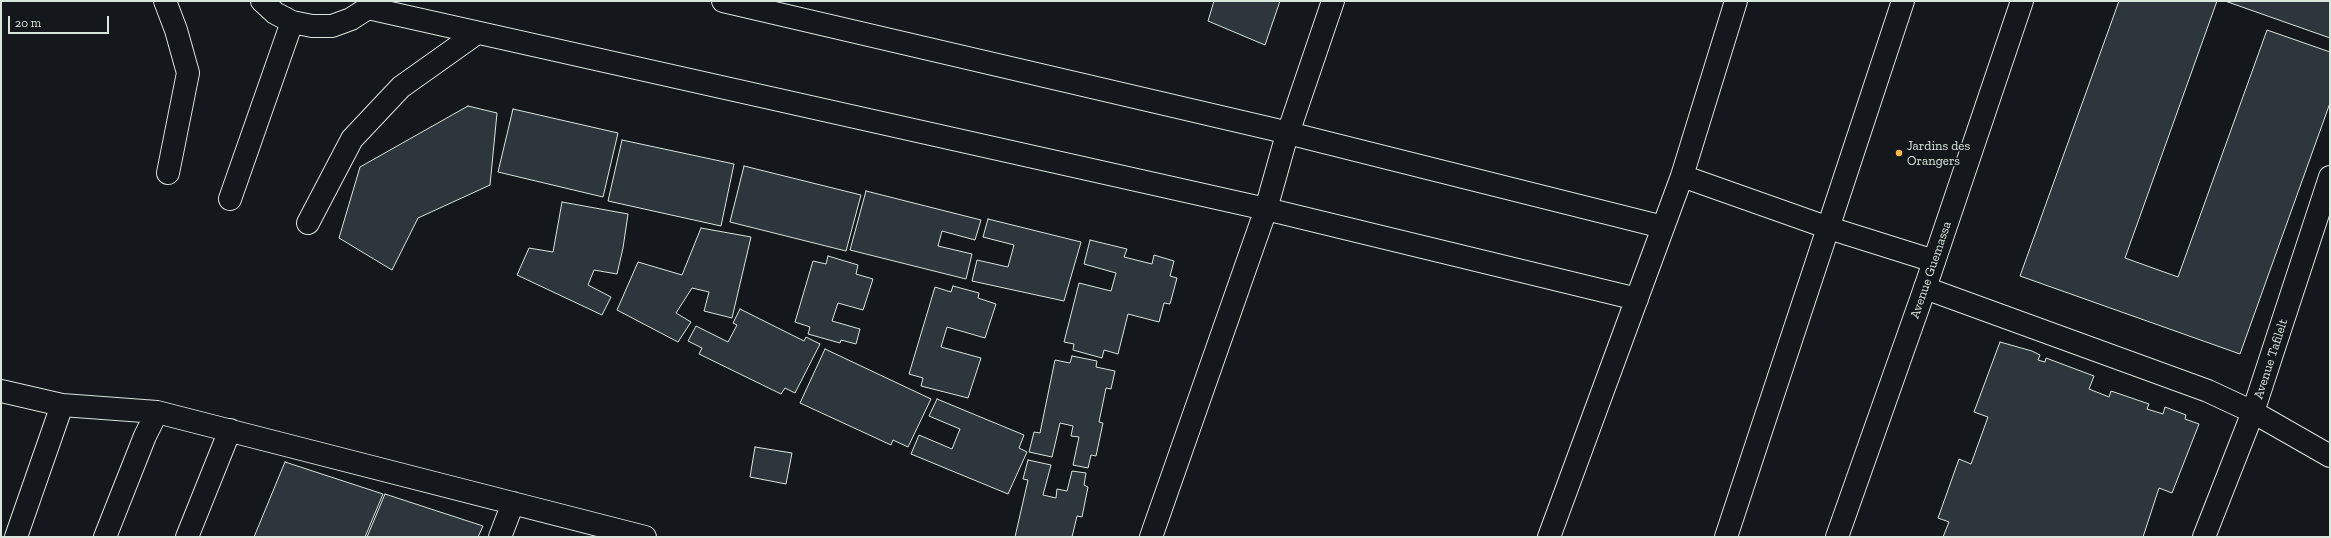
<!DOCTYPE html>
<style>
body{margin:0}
#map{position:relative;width:2331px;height:538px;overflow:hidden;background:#14181c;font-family:"Zilla Slab",serif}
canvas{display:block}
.frame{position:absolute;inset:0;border:2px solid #d8e6dc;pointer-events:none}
.scale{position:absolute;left:8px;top:16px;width:101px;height:18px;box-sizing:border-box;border:2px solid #d8e6dc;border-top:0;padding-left:5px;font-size:12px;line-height:14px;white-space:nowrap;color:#d8e6dc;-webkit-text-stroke:3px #14181c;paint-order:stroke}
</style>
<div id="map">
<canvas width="2331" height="538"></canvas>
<div class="frame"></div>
<div class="scale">20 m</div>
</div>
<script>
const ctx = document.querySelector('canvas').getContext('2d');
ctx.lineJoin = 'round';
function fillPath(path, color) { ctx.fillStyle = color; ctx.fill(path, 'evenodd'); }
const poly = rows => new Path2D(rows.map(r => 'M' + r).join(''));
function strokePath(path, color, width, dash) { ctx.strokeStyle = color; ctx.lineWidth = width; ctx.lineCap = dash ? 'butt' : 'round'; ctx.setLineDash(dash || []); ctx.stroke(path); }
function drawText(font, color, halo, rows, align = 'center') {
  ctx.font = font + ' "Zilla Slab",serif'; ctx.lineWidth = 3; ctx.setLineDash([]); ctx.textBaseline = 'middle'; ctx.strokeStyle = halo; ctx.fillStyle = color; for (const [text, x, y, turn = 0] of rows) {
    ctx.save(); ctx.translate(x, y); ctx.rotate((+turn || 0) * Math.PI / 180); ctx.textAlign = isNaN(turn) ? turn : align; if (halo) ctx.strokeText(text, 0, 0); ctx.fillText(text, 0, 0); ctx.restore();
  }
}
const building = poly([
 [1214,1,1280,1,1265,45,1208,21,1214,1],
 [2119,1,2217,1,2125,258,2178,277,2267,30,2330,52,2330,103,2240,354,2020,276,2119,1],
 [2225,1,2330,1,2330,38,2225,1],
 [468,106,497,113,490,185,418,218,392,270,339,238,360,167,468,106],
 [513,109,618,133,603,197,498,172,513,109],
 [622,140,734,164,721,226,608,201,622,140],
 [744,166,861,195,846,251,730,222,744,166],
 [866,191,981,220,975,240,942,231,938,246,972,254,966,279,850,250,866,191],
 [562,202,628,214,623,248,617,274,594,270,588,285,611,297,602,315,517,275,529,248,553,252,562,202],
 [988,219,1081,242,1064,301,972,281,977,260,1008,267,1014,245,983,237,988,219],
 [701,228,751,237,732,318,704,311,709,292,692,288,676,313,691,322,678,342,617,310,638,262,682,275,701,228],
 [1090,240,1127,249,1124,257,1152,264,1154,255,1174,261,1170,276,1177,278,1170,304,1164,303,1159,322,1128,314,1118,354,1104,350,1102,358,1073,350,1074,344,1064,342,1079,283,1111,291,1116,273,1084,264,1090,240],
 [828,256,858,265,856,274,873,279,863,310,838,303,832,321,860,329,856,344,841,340,840,343,808,334,810,327,795,322,813,261,826,264,828,256],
 [953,286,979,293,978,298,996,304,985,338,947,327,941,347,981,358,968,398,921,386,923,378,909,374,935,287,951,292,953,286],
 [740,309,804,341,806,337,820,344,795,393,785,388,781,394,699,354,702,348,688,341,696,326,728,342,737,325,733,323,740,309],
 [2000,342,2032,351,2040,355,2038,360,2045,362,2046,358,2094,376,2089,389,2109,397,2111,391,2149,404,2147,409,2163,414,2165,407,2186,415,2185,419,2199,424,2172,493,2159,488,2143,537,1943,537,1949,522,1938,518,1959,459,1971,464,1988,417,1974,412,2000,342],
 [825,349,931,399,908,447,893,440,891,445,800,403,825,349],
 [1072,356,1097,361,1096,367,1115,371,1111,389,1106,388,1099,422,1103,423,1096,456,1091,455,1088,468,1073,465,1079,437,1071,436,1073,426,1060,423,1052,457,1029,452,1034,432,1040,433,1055,360,1070,363,1072,356],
 [937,399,1024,435,1019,448,1027,452,1008,494,911,454,919,435,952,449,960,429,929,416,937,399],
 [755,447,792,453,786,484,750,477,755,447],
 [1028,460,1051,465,1043,495,1056,498,1057,489,1067,491,1072,471,1086,473,1084,485,1088,487,1082,517,1077,516,1072,537,1015,537,1028,480,1023,479,1028,460],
 [285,462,383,494,365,537,254,537,285,462],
 [385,494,483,526,478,537,367,537,385,494]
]);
const minor = poly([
 [165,1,176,30,188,73,168,173],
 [262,1,275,13,292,22,312,26,332,26,351,19,368,8,374,1],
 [723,1,1272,129,1663,227],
 [1736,1,1682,176,1829,228,1934,261],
 [368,8,1266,209,1637,299],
 [230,199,292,22],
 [308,223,352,139,401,87,477,33],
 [1925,288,2208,391,2253,412,2330,456],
 [1,391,62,405,157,412,145,436,105,537],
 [157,412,645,537],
 [16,537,62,405],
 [187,537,230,430],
 [500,537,513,503],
 [1151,537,1266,209,1284,145,1333,1],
 [1549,537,1682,176],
 [1726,537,1903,1],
 [2204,537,2253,412,2330,177]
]);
const secondary = poly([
 [1837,537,1925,288,2022,1]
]);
const markers = [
 [1899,153,4,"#ffb74d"]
];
const poiNames = [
 ["Jardins des",1907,146],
 ["Orangers",1907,161]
];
const streetNames = [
 ["Avenue Guemassa",1931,270,-71],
 ["Avenue Tafilelt",2271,359,-72]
];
fillPath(building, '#2c363c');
strokePath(building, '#d8e6dc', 1);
strokePath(minor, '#d8e6dc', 24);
strokePath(secondary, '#d8e6dc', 24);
strokePath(minor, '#14181c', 22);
strokePath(secondary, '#14181c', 22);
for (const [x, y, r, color] of markers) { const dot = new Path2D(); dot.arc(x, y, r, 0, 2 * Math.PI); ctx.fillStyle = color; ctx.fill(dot); strokePath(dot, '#14181c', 1.5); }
drawText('13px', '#d8e6dc', '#14181c', poiNames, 'left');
drawText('13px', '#d8e6dc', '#14181c', streetNames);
</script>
